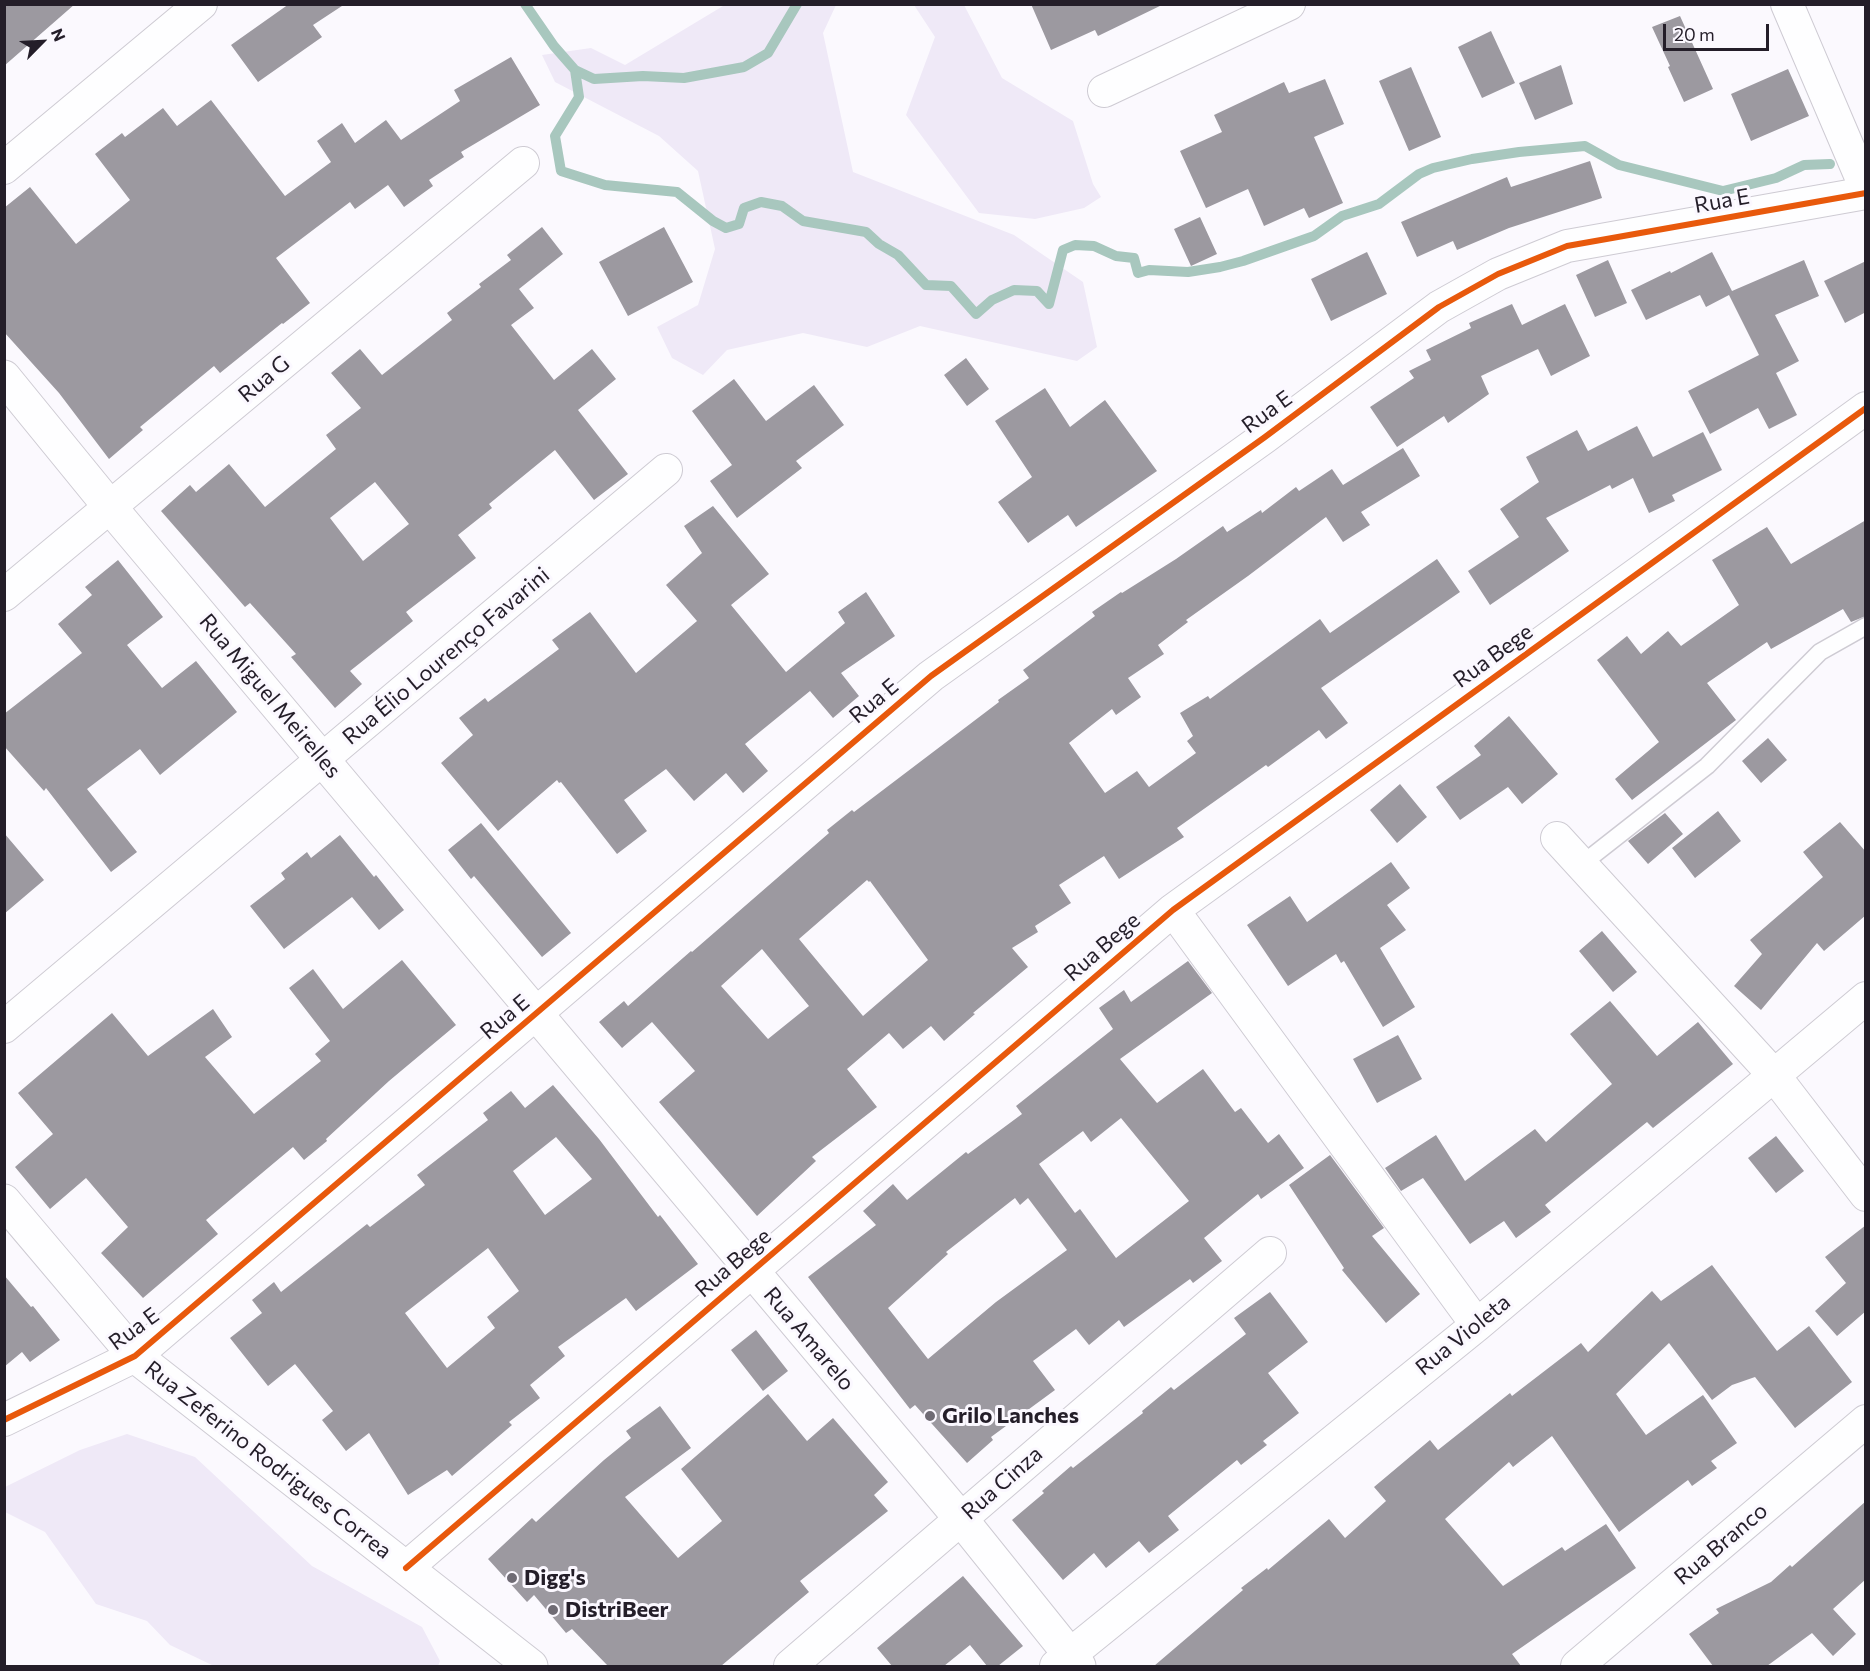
<!DOCTYPE html>
<meta charset="utf-8">
<style>
body{margin:0}
#map{position:relative;width:1870px;height:1671px;overflow:hidden;background:#fbf9fe;font-family:Commissioner,sans-serif}
canvas{display:block}
.frame{position:absolute;inset:0;border:6px solid #241e29;pointer-events:none}
.north{position:absolute;left:12px;top:12px;width:60px;height:60px;-webkit-text-stroke:4px #fbf8ff;paint-order:stroke;rotate:66deg;font-size:16px;font-weight:700;line-height:24px;text-align:center;color:#241e29}
.north::after{content:'';display:block;margin:auto;width:21px;height:27px;background:#241e29;clip-path:polygon(50% 0,100% 100%,50% 72%,0 100%)}
.scale{position:absolute;left:1663px;top:24px;width:106px;height:27px;box-sizing:border-box;border:3px solid #241e29;border-top:0;padding-left:8px;font-size:18px;line-height:21px;white-space:nowrap;color:#241e29;-webkit-text-stroke:4px #fbf8ff;paint-order:stroke}
</style>
<div id="map">
<canvas width="1870" height="1671"></canvas>
<div class="frame"></div>
<div class="north">N</div>
<div class="scale">20 m</div>
</div>
<script>
const ctx = document.querySelector('canvas').getContext('2d');
ctx.lineJoin = 'round';
function fillPath(path, color) { ctx.fillStyle = color; ctx.fill(path, 'evenodd'); }
const poly = rows => new Path2D(rows.map(r => 'M' + r).join(''));
function strokePath(path, color, width, dash) { ctx.strokeStyle = color; ctx.lineWidth = width; ctx.lineCap = dash ? 'butt' : 'round'; ctx.setLineDash(dash || []); ctx.stroke(path); }
function drawText(font, color, halo, rows, align = 'center') {
  ctx.font = font + ' Commissioner,sans-serif'; ctx.lineWidth = 6; ctx.setLineDash([]); ctx.textBaseline = 'middle'; ctx.strokeStyle = halo; ctx.fillStyle = color; for (const [text, x, y, turn = 0] of rows) {
    ctx.save(); ctx.translate(x, y); ctx.rotate((+turn || 0) * Math.PI / 180); ctx.textAlign = isNaN(turn) ? turn : align; if (halo) ctx.strokeText(text, 0, 0); ctx.fillText(text, 0, 0); ctx.restore();
  }
}
const green = poly([
 [722,5,836,5,823,33,853,172,1014,235,1083,282,1097,347,1077,361,920,326,867,347,803,333,727,350,703,375,672,358,657,327,698,305,715,249,698,171,659,136,555,82,542,55,591,48,625,65,723,6],
 [914,5,964,5,1002,78,1073,121,1093,184,1101,197,1084,208,1035,219,979,213,906,115,935,37],
 [127,1434,195,1457,312,1566,422,1627,440,1661,438,1666,214,1666,170,1645,147,1621,96,1604,45,1532,5,1512,5,1487,80,1450]
]);
const stream = poly([
 [525,4,554,46,575,70,579,97,555,136,561,171,605,185,677,192,713,221,726,228,739,224,744,208,761,202,782,206,803,221,866,232,879,244,898,255,926,285,951,286,976,314,992,300,1014,290,1037,291,1049,304,1063,250,1075,245,1094,246,1116,256,1134,258,1138,273,1149,270,1188,272,1220,267,1243,261,1314,236,1342,216,1379,204,1419,174,1433,168,1472,159,1519,152,1585,146,1619,165,1723,191,1776,178,1804,165,1830,164],
 [575,70,594,79,643,76,684,78,744,67,768,53,797,4]
]);
const building = poly([
 [4,4,75,4,4,66],
 [289,4,345,4,313,25,322,37,258,82,231,45],
 [1031,4,1164,4,1098,36,1095,30,1051,50],
 [1680,16,1713,89,1684,102,1668,67,1670,66,1652,27],
 [1491,31,1515,83,1482,98,1458,47],
 [511,57,540,105,461,152,464,157,429,180,433,186,404,207,388,185,355,209,350,202,276,258,310,303,283,324,282,323,220,373,214,366,140,427,143,430,109,459,59,393,4,332,4,208,30,187,76,244,130,200,95,154,122,133,125,137,163,108,177,126,211,100,285,196,331,162,317,141,342,123,355,143,386,120,401,140,460,101,454,90],
 [1561,65,1573,104,1535,120,1519,83],
 [1411,67,1441,137,1409,151,1379,81],
 [1788,69,1809,116,1751,141,1731,94],
 [1325,79,1344,124,1314,137,1343,203,1309,218,1304,208,1264,226,1248,189,1206,208,1180,151,1222,132,1214,115,1284,82,1289,93],
 [1590,161,1602,198,1509,228,1457,250,1453,241,1417,257,1401,222,1507,177,1511,187],
 [1200,217,1217,254,1191,266,1174,229],
 [542,227,563,254,519,289,534,308,511,325,554,380,592,349,616,379,578,410,628,474,594,500,555,450,489,504,492,508,458,535,476,558,406,612,413,621,350,671,362,684,335,708,291,657,296,654,250,603,245,607,161,511,190,485,196,492,229,464,265,507,336,449,326,435,361,408,331,373,360,349,382,375,452,320,447,313,481,287,479,284,511,260,507,255],
 [375,482,409,524,363,561,330,518],
 [664,227,693,282,628,316,599,262],
 [1367,252,1387,294,1331,321,1311,279],
 [1712,252,1732,291,1804,260,1819,296,1775,315,1799,361,1776,373,1797,415,1769,429,1758,408,1710,434,1688,391,1759,355,1729,295,1706,307,1700,295,1646,320,1631,290,1670,271,1671,273],
 [1608,260,1627,303,1595,317,1576,275],
 [1866,261,1866,312,1845,323,1824,281],
 [1512,304,1522,325,1565,304,1590,356,1551,376,1538,349,1481,376,1489,394,1448,423,1444,416,1397,447,1370,407,1414,378,1409,371,1431,360,1426,350,1471,328,1469,323],
 [966,358,989,389,967,406,944,375],
 [734,379,766,421,814,385,844,425,796,461,802,468,737,518,710,481,732,465,692,411],
 [1045,388,1070,427,1105,400,1157,471,1076,527,1068,515,1028,543,998,502,1032,477,995,421],
 [1637,426,1653,457,1703,432,1722,470,1672,495,1675,501,1649,513,1633,478,1612,489,1610,485,1546,518,1569,551,1490,605,1468,571,1519,537,1500,509,1539,482,1526,457,1577,430,1588,451],
 [1403,448,1420,476,1361,512,1370,525,1343,542,1326,517,1248,576,1186,620,1188,622,1158,645,1164,654,1128,678,1141,697,1116,715,1112,709,1069,743,1105,793,1137,771,1149,787,1196,753,1187,741,1193,736,1180,713,1208,696,1210,699,1320,619,1330,633,1437,559,1460,592,1321,688,1348,723,1326,739,1319,730,1268,767,1266,765,1177,828,1184,837,1119,879,1104,856,1059,885,1071,903,1035,926,1038,932,1012,948,1028,967,973,1013,975,1014,944,1041,931,1026,903,1049,889,1033,847,1069,877,1107,812,1157,816,1161,757,1216,659,1102,695,1071,652,1022,622,1048,599,1022,624,1001,628,1006,691,951,692,952,829,833,827,830,852,810,854,812,999,702,998,700,1029,678,1023,670,1095,616,1092,612,1121,592,1122,593,1176,559,1223,526,1227,532,1261,510,1262,513,1296,487,1299,491,1332,469,1343,485],
 [867,880,869,882,870,881,928,960,863,1016,799,939],
 [762,949,809,1006,768,1039,721,986],
 [713,506,769,574,731,605,786,672,845,623,838,612,866,592,895,636,841,673,859,696,833,718,810,691,745,744,768,771,743,793,726,773,694,801,666,769,624,800,647,831,617,854,561,782,559,783,557,780,498,831,441,763,473,735,459,718,485,698,488,702,559,649,552,640,590,612,636,673,697,621,666,585,702,553,684,526],
 [1866,520,1866,616,1851,622,1843,609,1771,649,1767,642,1707,683,1736,720,1632,800,1615,779,1659,742,1597,660,1627,636,1641,654,1668,631,1681,646,1739,605,1712,560,1767,527,1791,564],
 [118,560,163,617,127,645,162,688,196,661,237,712,160,775,140,749,87,789,137,852,111,872,46,788,44,791,4,746,4,714,82,653,58,624,92,595,85,587],
 [1509,716,1558,774,1522,804,1508,787,1460,820,1436,787,1481,755,1474,746],
 [1768,738,1787,760,1761,783,1742,761],
 [1400,784,1427,817,1397,843,1370,810],
 [1718,811,1741,841,1695,878,1672,848],
 [1665,813,1683,834,1648,864,1628,841],
 [1840,822,1866,852,1866,915,1824,951,1817,943,1761,1010,1734,986,1762,954,1750,940,1823,877,1803,852],
 [481,823,571,933,542,957,474,876,471,879,448,850],
 [4,833,44,880,4,914],
 [340,835,374,877,376,875,404,910,379,930,352,897,284,949,250,906,285,879,281,873,307,852,311,858],
 [1391,862,1410,888,1387,905,1406,930,1380,948,1415,1007,1383,1027,1344,961,1341,963,1336,954,1288,986,1247,925,1290,896,1307,922],
 [1602,931,1637,972,1613,992,1579,951],
 [402,960,456,1025,389,1081,326,1139,327,1141,304,1160,293,1147,206,1220,218,1234,143,1298,101,1253,128,1227,86,1178,50,1209,15,1167,53,1134,18,1093,112,1013,148,1056,213,1009,232,1037,205,1057,254,1114,321,1061,315,1054,330,1041,289,988,313,969,343,1009],
 [1188,961,1212,993,1120,1059,1157,1103,1203,1069,1235,1112,1241,1108,1268,1143,1279,1134,1304,1168,1261,1199,1258,1194,1204,1238,1222,1261,1193,1283,1190,1279,1124,1327,1119,1320,1089,1345,1076,1329,1033,1361,1055,1390,991,1437,993,1440,967,1463,915,1405,910,1409,808,1277,876,1225,863,1211,893,1184,907,1200,966,1152,968,1154,1022,1114,1016,1106,1113,1029,1099,1008,1124,990,1131,1002],
 [1121,1118,1189,1201,1116,1258,1080,1209,1075,1213,1039,1164,1083,1131,1091,1142],
 [1015,1198,1020,1205,1028,1198,1067,1250,996,1302,928,1359,888,1308,948,1254,946,1252],
 [1610,1001,1657,1056,1698,1022,1733,1064,1653,1128,1647,1122,1545,1205,1551,1212,1516,1238,1504,1221,1470,1244,1423,1178,1401,1191,1385,1168,1436,1135,1465,1181,1535,1129,1546,1142,1612,1084,1570,1034],
 [1398,1035,1422,1079,1377,1103,1353,1059],
 [553,1085,599,1139,658,1217,660,1215,698,1264,636,1311,626,1298,558,1347,565,1356,530,1385,540,1398,509,1422,512,1425,452,1476,447,1470,408,1495,369,1433,346,1451,322,1420,333,1411,295,1364,268,1386,230,1338,262,1313,252,1300,274,1282,281,1292,367,1224,370,1227,425,1185,417,1175,488,1120,483,1113,511,1091,525,1108],
 [556,1137,592,1179,545,1215,513,1171],
 [488,1248,519,1291,487,1317,495,1328,447,1368,405,1313],
 [1776,1136,1804,1171,1776,1193,1748,1158],
 [1330,1155,1384,1228,1372,1236,1420,1294,1386,1323,1342,1270,1344,1268,1289,1185],
 [1866,1225,1866,1311,1837,1336,1815,1311,1846,1283,1825,1257],
 [1712,1265,1777,1351,1809,1326,1852,1382,1795,1428,1755,1377,1732,1385,1712,1400,1669,1343,1616,1394,1646,1435,1703,1395,1737,1443,1711,1461,1717,1468,1692,1486,1688,1480,1619,1532,1552,1436,1513,1467,1509,1462,1445,1519,1503,1586,1562,1547,1565,1551,1606,1524,1636,1568,1512,1654,1521,1666,1154,1666,1243,1590,1241,1588,1267,1568,1268,1570,1329,1519,1345,1538,1386,1501,1374,1487,1430,1440,1438,1450,1510,1393,1512,1396,1581,1343,1588,1352,1652,1291,1661,1301],
 [4,1275,31,1307,33,1306,60,1340,30,1362,22,1352,4,1367],
 [1270,1292,1308,1342,1268,1373,1299,1413,1263,1441,1267,1445,1241,1465,1237,1460,1168,1516,1179,1530,1149,1553,1139,1541,1106,1568,1094,1553,1063,1580,1012,1520,1044,1493,1042,1491,1071,1466,1073,1468,1143,1413,1142,1411,1171,1387,1174,1390,1246,1334,1234,1318],
 [756,1330,788,1371,763,1391,731,1350],
 [768,1394,807,1441,833,1418,888,1482,874,1495,888,1511,800,1581,809,1592,721,1666,608,1666,572,1629,566,1633,534,1595,527,1602,488,1559,532,1518,536,1522,604,1460,631,1438,626,1431,660,1406,691,1448,625,1497,678,1558,722,1521,681,1469],
 [1866,1501,1866,1579,1833,1609,1856,1634,1833,1656,1812,1633,1767,1666,1713,1666,1689,1634,1719,1613,1716,1609,1771,1582,1790,1565,1792,1567],
 [963,1576,1023,1646,998,1666,987,1666,970,1645,944,1666,892,1666,877,1648]
]);
const service = poly([
 [1582,864,1707,766,1820,652,1866,626]
]);
const minor = poly([
 [1787,4,1866,189],
 [1104,91,1289,4],
 [4,168,201,4],
 [4,595,523,163],
 [1557,838,1773,1074,1866,1195],
 [1173,910,1477,1325],
 [4,1027,666,470],
 [4,1420,135,1356,931,676,1265,437,1439,307,1498,274,1567,246,1866,193],
 [406,1568,1173,910,1866,408],
 [790,1666,1270,1253],
 [1056,1666,1477,1325,1866,998],
 [1577,1666,1866,1421]
]);
const tertiary = poly([
 [4,377,110,507,961,1519,1079,1666],
 [4,1201,135,1356,531,1666]
]);
const cycleway = poly([
 [4,1420,135,1356,931,676,1265,437,1439,307,1498,274,1567,246,1866,193],
 [406,1568,1173,910,1866,408]
]);
const markers = [
 [930,1416,6,"#6f6b74"],
 [512,1578,6,"#6f6b74"],
 [553,1610,6,"#6f6b74"]
];
const streetNames = [
 ["Rua E",1722,201,-10],
 ["Rua G",264,379,-40],
 ["Rua E",1267,412,-36],
 ["Rua Élio Lourenço Favarini",446,656,-40],
 ["Rua Bege",1493,656,-36],
 ["Rua Miguel Meirelles",270,696,50],
 ["Rua E",874,701,-40],
 ["Rua Bege",1102,947,-41],
 ["Rua E",505,1017,-40],
 ["Rua Bege",733,1263,-41],
 ["Rua E",134,1329,-36],
 ["Rua Violeta",1463,1335,-39],
 ["Rua Amarelo",809,1339,50],
 ["Rua Zeferino Rodrigues Correa",268,1460,38],
 ["Rua Cinza",1002,1483,-41],
 ["Rua Branco",1721,1544,-40]
];
const poiNames = [
 ["Grilo Lanches",942,1416],
 ["Digg's",524,1578],
 ["DistriBeer",565,1610]
];
fillPath(green, '#efe9f7');
strokePath(stream, '#a8c7be', 10);
fillPath(building, '#9c99a0');
strokePath(service, '#cecbd3', 19);
strokePath(minor, '#cecbd3', 34);
strokePath(tertiary, '#cecbd3', 35);
strokePath(service, '#fefeff', 16);
strokePath(minor, '#fefeff', 32);
strokePath(tertiary, '#fefeff', 33);
strokePath(cycleway, '#e8590c', 6);
for (const [x, y, r, color] of markers) { const dot = new Path2D(); dot.arc(x, y, r, 0, 2 * Math.PI); ctx.fillStyle = color; ctx.fill(dot); strokePath(dot, '#fbf8ff', 2); }
drawText('22px', '#241e29', '#fbf8ff', streetNames);
drawText('bold 22px', '#241e29', '#fbf8ff', poiNames, 'left');
</script>
